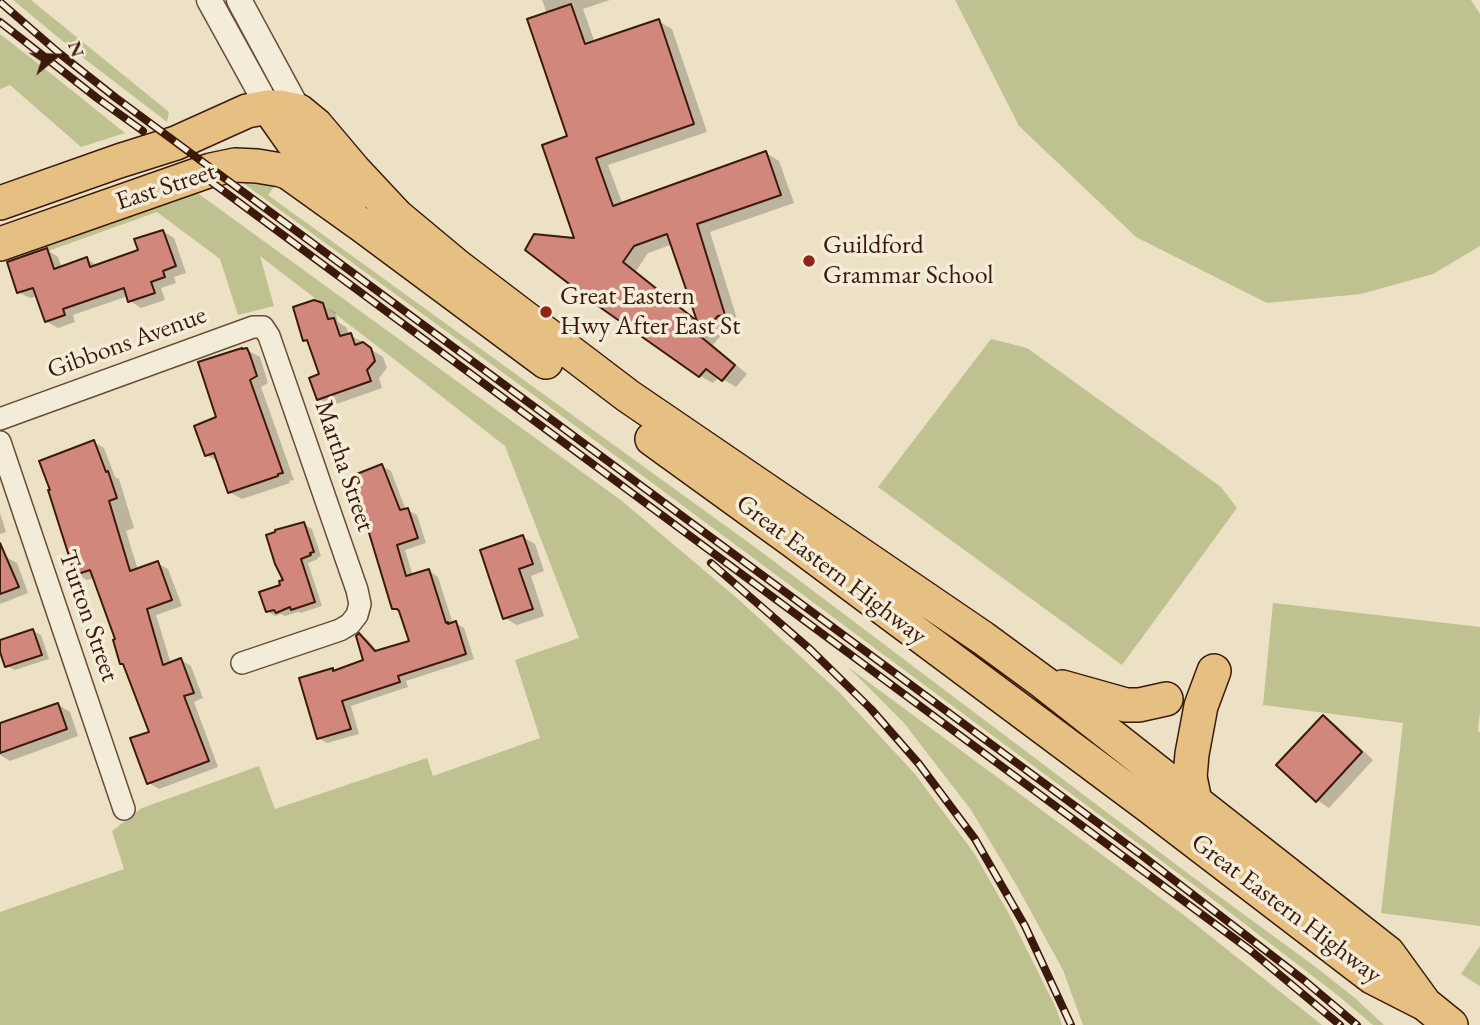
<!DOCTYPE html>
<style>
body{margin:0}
#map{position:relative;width:1480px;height:1025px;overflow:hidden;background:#ede1c5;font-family:"EB Garamond",serif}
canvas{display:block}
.north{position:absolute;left:21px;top:21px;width:70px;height:70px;-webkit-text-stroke:5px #f3ecd9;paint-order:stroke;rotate:71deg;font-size:19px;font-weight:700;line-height:28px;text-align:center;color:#3c1a0b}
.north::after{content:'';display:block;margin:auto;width:24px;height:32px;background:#3c1a0b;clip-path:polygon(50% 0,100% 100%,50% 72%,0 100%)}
</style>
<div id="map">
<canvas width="1480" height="1025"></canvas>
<div class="north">N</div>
</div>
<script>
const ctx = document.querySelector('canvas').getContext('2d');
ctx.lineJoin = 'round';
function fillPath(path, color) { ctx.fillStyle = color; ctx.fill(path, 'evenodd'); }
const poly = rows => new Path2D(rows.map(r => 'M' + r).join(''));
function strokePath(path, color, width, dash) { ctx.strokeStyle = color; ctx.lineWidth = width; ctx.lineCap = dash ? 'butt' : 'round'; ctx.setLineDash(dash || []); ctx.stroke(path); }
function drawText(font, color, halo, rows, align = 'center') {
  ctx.font = font + ' "EB Garamond",serif'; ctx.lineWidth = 7; ctx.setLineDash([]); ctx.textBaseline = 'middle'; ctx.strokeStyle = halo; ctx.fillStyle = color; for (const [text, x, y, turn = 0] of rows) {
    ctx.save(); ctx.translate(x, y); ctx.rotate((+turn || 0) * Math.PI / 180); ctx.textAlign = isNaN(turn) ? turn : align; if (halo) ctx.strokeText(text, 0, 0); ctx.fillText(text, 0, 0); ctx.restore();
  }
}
const green = poly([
 [13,0,31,0,169,112,167,122,77,53],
 [955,0,1471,0,1480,14,1480,246,1433,274,1361,294,1267,303,1136,237,1019,126],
 [0,34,54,76,125,133,81,147,10,85,0,89],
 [243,183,264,184,274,187,268,195,759,550,1186,872,1317,968,1355,998,1384,1025,1373,1025,1336,994,1198,888,539,399],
 [192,189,622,501,738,599,839,692,915,774,974,853,1009,914,1056,1008,1062,1025,0,1025,0,912,124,869,112,831,142,808,259,766,275,809,427,758,433,776,540,738,515,660,579,638,505,446,390,356,260,256,274,306,238,315,220,259,157,212,48,251,45,243],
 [991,339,1027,348,1221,487,1237,508,1122,665,878,487],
 [1273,603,1480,627,1480,710,1478,731,1480,732,1480,926,1381,913,1403,723,1263,705],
 [848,667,1185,916,1322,1025,1083,1025,1063,970,1018,888,971,810,904,723],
 [1480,946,1480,986,1461,974]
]);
const shadow = poly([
 [542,0,610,0,583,9,595,43,658,21,672,29,707,132,608,165,623,205,766,153,779,161,794,203,710,232,738,322,732,322,713,345,747,374,736,387,719,377,713,383,700,376,577,240,570,137,547,14],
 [673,244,699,322,636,271,648,253],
 [163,231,174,238,186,273,174,277,176,283,161,288,165,300,141,308,130,301,128,296,73,315,75,322,58,328,46,321,38,296,30,298,18,292,47,250,58,257,62,268,87,259,98,266,140,251],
 [322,305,335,312,338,322,346,327,349,335,363,342,364,345,383,357,387,368,379,378,382,388,331,406,319,399,321,375,310,342,305,340],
 [247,350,260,357,268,383,261,387,294,480,289,481,290,483,242,499,229,492,219,462,206,455,218,418],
 [94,442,104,448,115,477,119,479,134,528,126,531,138,570,157,563,168,569,182,606,156,615,171,664,181,660,191,666,203,698,194,702,218,767,159,789,149,783,151,733,94,578,87,580,77,574],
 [382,466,391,471,406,510,408,510,417,515,426,543,405,550,413,576,429,571,438,577,453,624,455,623,464,628,474,659,406,681,408,687,351,706,359,734,327,743,318,738,332,670,335,672,366,661,359,635,368,640,378,652,411,642,401,613,394,608],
 [0,513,6,532,0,534],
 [304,524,312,529,321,556,317,558,318,559,308,563,322,606,301,613,298,612,285,616,281,614,275,616,267,611,286,581],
 [523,537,535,544,544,571,531,576,544,616,517,625,505,618],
 [6,557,17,563,28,593,0,604,0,559],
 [33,631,41,635,49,659,15,670,6,666,0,647,0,642],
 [57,704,70,712,78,736,10,761,0,755,0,725],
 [1323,717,1335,724,1373,760,1329,808,1317,800]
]);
const building = poly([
 [571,4,585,44,659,19,694,124,596,158,613,206,766,151,781,195,697,224,725,315,718,316,700,336,735,365,722,381,706,369,699,377,594,303,525,250,534,234,574,238,542,145,567,136,527,19,571,4],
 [667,234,697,321,623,262,634,246,667,234],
 [163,230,176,266,163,271,165,277,151,282,155,293,128,302,124,288,63,309,65,315,45,322,33,288,17,293,7,262,47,248,54,269,87,257,90,267,138,250,134,239,163,230],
 [314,300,323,303,328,319,334,318,340,336,351,333,355,345,363,342,371,348,375,361,367,370,371,381,317,400,309,378,319,374,307,340,303,341,293,307,314,300],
 [242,348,242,349,247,348,250,355,257,376,250,380,283,473,278,474,278,476,228,493,214,453,205,456,194,426,216,417,198,362,242,348],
 [94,440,106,472,108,471,117,498,109,501,130,571,158,561,172,600,147,609,163,665,181,658,194,693,184,696,209,761,147,784,130,738,149,732,123,664,120,664,113,640,115,639,90,570,75,575,48,490,50,490,39,461,94,440],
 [382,464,400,510,408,508,418,538,397,545,406,576,429,569,446,623,448,622,448,624,456,621,466,654,398,676,400,682,342,701,351,729,317,739,299,678,333,668,333,671,363,660,356,636,359,633,375,651,409,641,399,611,397,609,392,609,363,513,349,477,382,464],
 [304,522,314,552,310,553,311,555,301,559,315,602,291,610,290,607,276,613,274,610,266,612,259,592,280,585,279,581,283,580,275,564,266,535,275,532,275,530,304,522],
 [523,535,533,564,519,569,533,609,503,619,480,550,523,535],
 [0,543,19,587,0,594,0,543],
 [33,629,42,655,5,667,0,652,0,640,33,629],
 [58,703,67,729,0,753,0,723,58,703],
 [1323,715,1362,752,1316,802,1276,765,1323,715]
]);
const minor = poly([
 [0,419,253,327,263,327,269,336,357,590,360,604,357,615,350,624,340,630,242,663],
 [0,442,124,809]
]);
const tertiary = poly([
 [209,0,268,107],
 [239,0,299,111]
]);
const trunk = poly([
 [268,107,292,141,350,194,352,198],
 [0,203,119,161,176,143,247,111,268,107,279,107,299,111,316,125,354,170,397,216,457,266,628,396,983,638,1043,682,1388,953,1425,1004],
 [0,244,211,170,235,165,257,166,281,170,289,173,363,226,546,362],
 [652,439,793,541,1150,807,1372,977,1425,1004,1451,1025],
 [1062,687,1126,705,1139,705,1166,699],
 [1195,801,1190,777,1192,754,1201,706,1214,671]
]);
const rail = poly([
 [0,2,59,53,116,98,1140,854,1235,927,1305,981,1357,1025],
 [0,22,97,98,143,131],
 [210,181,1173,893,1250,950,1340,1025],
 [711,563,811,650,871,709,919,764,975,839,1025,926,1071,1025]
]);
const markers = [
 [809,261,7,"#8f2418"],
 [546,312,7,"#8f2418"]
];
const streetNames = [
 ["East Street",166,187,-18],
 ["Gibbons Avenue",127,343,-20],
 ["Martha Street",344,466,71],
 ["Great Eastern Highway",831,570,37],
 ["Turton Street",88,616,71],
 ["Great Eastern Highway",1286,909,37]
];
const poiNames = [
 ["Guildford",823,246],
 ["Grammar School",823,276],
 ["Great Eastern",560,297],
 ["Hwy After East St",560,327]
];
fillPath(green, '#bfc190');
fillPath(shadow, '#0003');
fillPath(building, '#d2877d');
strokePath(building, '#3c1a0b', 2);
strokePath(minor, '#684c3a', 24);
strokePath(tertiary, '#684c3a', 27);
strokePath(trunk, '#3c1a0b', 36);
strokePath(minor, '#f3ecd9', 21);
strokePath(tertiary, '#f3ecd9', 24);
strokePath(trunk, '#e6c082', 33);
strokePath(rail, '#3c1a0b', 8);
strokePath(rail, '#f3ecd9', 5, [16]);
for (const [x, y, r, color] of markers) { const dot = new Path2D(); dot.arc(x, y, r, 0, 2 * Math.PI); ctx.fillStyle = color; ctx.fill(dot); strokePath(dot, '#f3ecd9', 2.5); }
drawText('26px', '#3c1a0b', '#f3ecd9', streetNames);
drawText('26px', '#3c1a0b', '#f3ecd9', poiNames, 'left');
</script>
